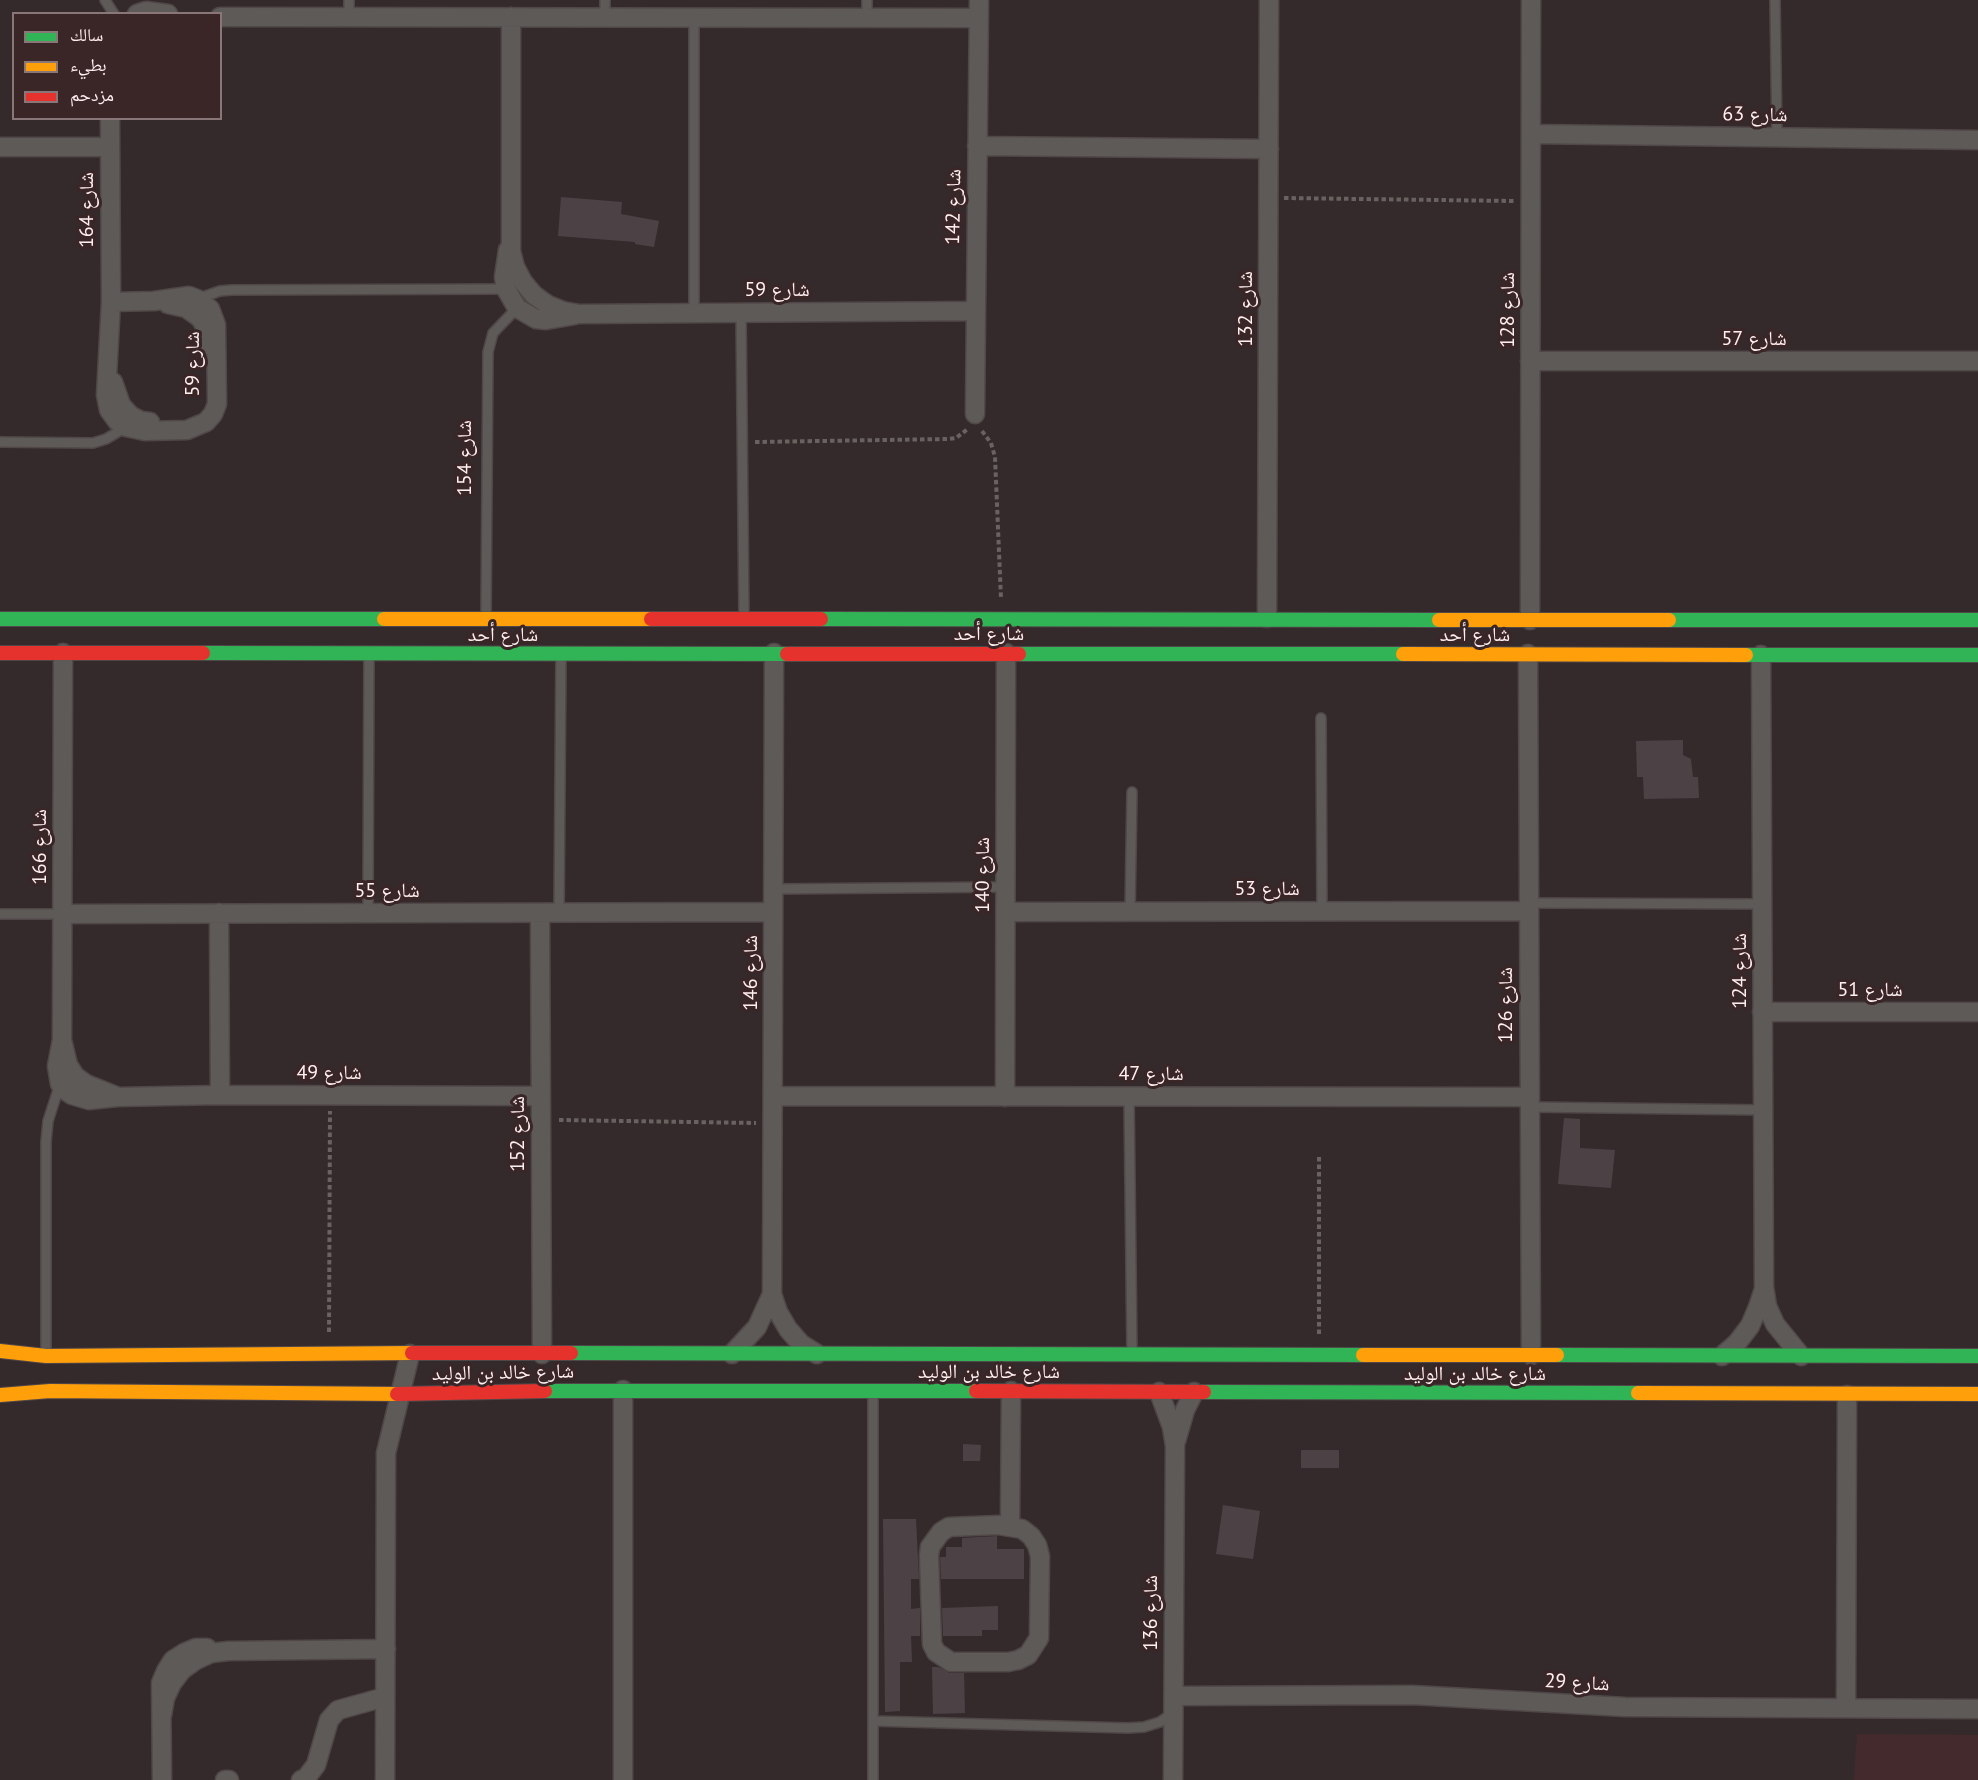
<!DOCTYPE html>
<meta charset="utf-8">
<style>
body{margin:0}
#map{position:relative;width:1978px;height:1780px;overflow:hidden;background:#352a2b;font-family:"PT Sans","Noto Naskh Arabic",sans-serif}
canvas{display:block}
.legend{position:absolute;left:12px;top:12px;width:210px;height:108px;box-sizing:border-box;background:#3a2527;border:2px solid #897678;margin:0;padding:8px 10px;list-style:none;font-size:18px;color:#fff0f1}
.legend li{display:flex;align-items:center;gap:12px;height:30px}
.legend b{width:30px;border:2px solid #897678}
</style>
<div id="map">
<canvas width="1978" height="1780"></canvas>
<ul class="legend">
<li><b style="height:8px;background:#30b455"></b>سالك</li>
<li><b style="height:8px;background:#ff9f0a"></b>بطيء</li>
<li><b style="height:8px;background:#e5322d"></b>مزدحم</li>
</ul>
</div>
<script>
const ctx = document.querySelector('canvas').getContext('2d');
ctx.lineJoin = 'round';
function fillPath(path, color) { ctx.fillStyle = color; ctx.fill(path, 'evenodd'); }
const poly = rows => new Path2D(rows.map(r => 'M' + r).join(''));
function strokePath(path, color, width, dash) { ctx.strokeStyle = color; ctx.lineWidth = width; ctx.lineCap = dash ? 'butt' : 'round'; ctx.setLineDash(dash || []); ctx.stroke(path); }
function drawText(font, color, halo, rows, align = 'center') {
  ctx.font = font + ' "PT Sans","Noto Naskh Arabic",sans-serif'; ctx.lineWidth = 6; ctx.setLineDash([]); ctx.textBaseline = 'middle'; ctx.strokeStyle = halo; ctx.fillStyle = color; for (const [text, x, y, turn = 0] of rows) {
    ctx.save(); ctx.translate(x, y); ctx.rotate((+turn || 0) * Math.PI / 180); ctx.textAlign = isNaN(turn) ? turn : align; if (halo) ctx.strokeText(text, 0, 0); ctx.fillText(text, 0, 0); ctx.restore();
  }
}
const built = poly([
 [1857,1734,1978,1735,1978,1780,1854,1780]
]);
const building = poly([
 [561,197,622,202,621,214,659,221,654,247,635,244,635,242,558,236],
 [1683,740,1683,755,1691,759,1693,777,1698,777,1699,798,1644,799,1643,777,1637,777,1636,741],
 [1564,1118,1580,1119,1580,1148,1615,1150,1611,1188,1558,1184],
 [963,1444,981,1445,980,1461,963,1461],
 [1301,1450,1339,1450,1339,1468,1301,1468],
 [1223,1505,1260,1511,1253,1559,1216,1554],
 [883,1519,916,1519,919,1579,911,1579,911,1609,920,1608,920,1636,911,1636,912,1662,900,1662,900,1711,885,1712],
 [997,1536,997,1549,1024,1549,1024,1579,941,1579,940,1557,946,1557,946,1547,962,1547,962,1538],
 [998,1606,998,1630,982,1630,982,1636,943,1636,942,1608],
 [932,1667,938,1667,950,1673,964,1673,965,1713,933,1714]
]);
const path = poly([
 [1284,198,1514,201],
 [982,431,991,443,995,457,1001,599],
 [755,442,948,439,956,438,969,428],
 [559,1120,756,1123],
 [1319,1157,1319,1335],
 [329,1332,330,1111]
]);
const lane = poly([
 [105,0,114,14],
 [349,0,349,17],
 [605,0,605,17],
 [1775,0,1777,138],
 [694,17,694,314],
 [867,18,867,0],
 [197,299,220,291,232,290,506,289],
 [741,313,744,619],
 [0,442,93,443,106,439,126,427],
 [486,617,488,352,493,333,517,308],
 [1321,718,1322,912],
 [774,889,1006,887],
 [1528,903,1762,904],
 [1130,912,1132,792],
 [368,913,369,654],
 [559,913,561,654],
 [0,914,62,914],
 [1129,1096,1132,1354],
 [1529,1107,1763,1110],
 [46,1356,46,1142,48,1121,60,1084],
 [873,1391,873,1780],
 [873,1721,1128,1728,1144,1727,1160,1722,1173,1713]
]);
const street = poly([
 [137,14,146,11,168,14],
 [220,17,979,18],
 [511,17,511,251,515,267,523,282,534,295,548,305,563,311,579,314,976,311],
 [110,118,111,302,106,395,109,410,117,421,126,427,145,431,187,430,206,422,213,414,217,404,216,325,210,309,197,299,189,296,154,301,111,302],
 [1531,134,1978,140],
 [977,146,1269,149],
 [0,147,109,147],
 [508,250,504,277,506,289,517,308,536,319,546,320,575,315],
 [168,304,186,308,200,318,205,326,207,345],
 [1530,361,1978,361],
 [113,382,121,405,131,416,141,421,150,422],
 [975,414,979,0],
 [1267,618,1269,0],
 [1530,620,1531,0],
 [63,653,62,1040,68,1065,75,1076,86,1084,116,1096],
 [774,653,772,1294,778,1312,788,1329,801,1344,817,1354],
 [1528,654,1531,1355],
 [1761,655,1764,1287,1767,1306,1775,1324,1801,1356],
 [1006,912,1528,911],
 [219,913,220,1095],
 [540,913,542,1354],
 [62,914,773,912],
 [1762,1012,1978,1012],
 [62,1040,57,1066,60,1084,66,1091,72,1095,89,1100,117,1097,220,1095,540,1096],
 [773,1096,1529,1097],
 [1005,1097,1006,653],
 [732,1354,757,1327,772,1294],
 [1722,1356,1737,1343,1750,1326,1758,1307,1764,1289],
 [623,1390,623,1780],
 [1159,1392,1172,1427,1175,1446,1173,1780],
 [1176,1441,1185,1410,1194,1392],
 [998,1525,1022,1529,1031,1536,1037,1545,1040,1556,1039,1638,1028,1655,1018,1660,1008,1662,951,1662,936,1652,932,1644,929,1556,930,1547,941,1532,949,1527,998,1525],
 [1010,1526,1011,1391],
 [1174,1696,1412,1695,1625,1707,1978,1709],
 [1846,1708,1847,1395],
 [162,1715,165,1698,172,1683,182,1670,196,1660,211,1653,228,1651,386,1649],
 [162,1780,161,1683,166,1671,173,1660,184,1653,196,1648,207,1648],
 [225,1780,229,1780],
 [301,1780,306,1778,316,1765,329,1720,338,1710,385,1697],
 [385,1780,386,1453,410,1354]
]);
const fast = poly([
 [0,619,384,619],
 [821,619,1439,620],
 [1669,620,1978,620],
 [203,653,787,654],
 [1019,654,1403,654],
 [1746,655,1978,655],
 [571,1353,1363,1355],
 [1557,1355,1978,1356],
 [545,1391,976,1391],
 [1204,1392,1638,1393]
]);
const slow = poly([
 [384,619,651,619],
 [1439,620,1669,620],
 [1403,654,1746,655],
 [0,1351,46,1356,412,1353],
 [1363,1355,1557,1355],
 [1638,1393,1978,1394],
 [0,1395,50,1391,397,1394]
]);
const jam = poly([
 [651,619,821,619],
 [0,653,203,653],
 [787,654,1019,654],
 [412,1353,571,1353],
 [976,1391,1204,1392],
 [397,1394,545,1391]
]);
const streetNames = [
 ["شارع 63",1755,115,1],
 ["شارع 142",954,207,-89],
 ["شارع 164",87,210,-90],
 ["شارع 59",777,290],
 ["شارع 132",1246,309,-90],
 ["شارع 128",1508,310,-90],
 ["شارع 57",1754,339],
 ["شارع 59",193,364,-90],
 ["شارع 154",465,458,-90],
 ["شارع أحد",989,634],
 ["شارع أحد",503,635],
 ["شارع أحد",1475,635],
 ["شارع 166",40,847,-90],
 ["شارع 140",983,875,-90],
 ["شارع 53",1267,889],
 ["شارع 55",387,891],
 ["شارع 124",1740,971,-90],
 ["شارع 146",751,973,-90],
 ["شارع 51",1870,990],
 ["شارع 126",1506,1005,-90],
 ["شارع 49",329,1073],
 ["شارع 47",1151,1074],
 ["شارع 152",518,1134,-90],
 ["شارع خالد بن الوليد",989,1372],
 ["شارع خالد بن الوليد",503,1373,-1],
 ["شارع خالد بن الوليد",1475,1374],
 ["شارع 136",1151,1613,-90],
 ["شارع 29",1577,1683,3]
];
fillPath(built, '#442a2c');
fillPath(building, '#4c4246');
strokePath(lane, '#504748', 12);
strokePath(street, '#504748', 21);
strokePath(fast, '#504748', 16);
strokePath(slow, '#504748', 16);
strokePath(jam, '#504748', 16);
strokePath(path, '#686261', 4, [4.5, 3]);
strokePath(lane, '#5e5a58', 9);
strokePath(street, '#5e5a58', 18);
strokePath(fast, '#30b455', 14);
strokePath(slow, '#ff9f0a', 14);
strokePath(jam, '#e5322d', 14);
drawText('20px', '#fff0f1', '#3a2527', streetNames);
</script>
